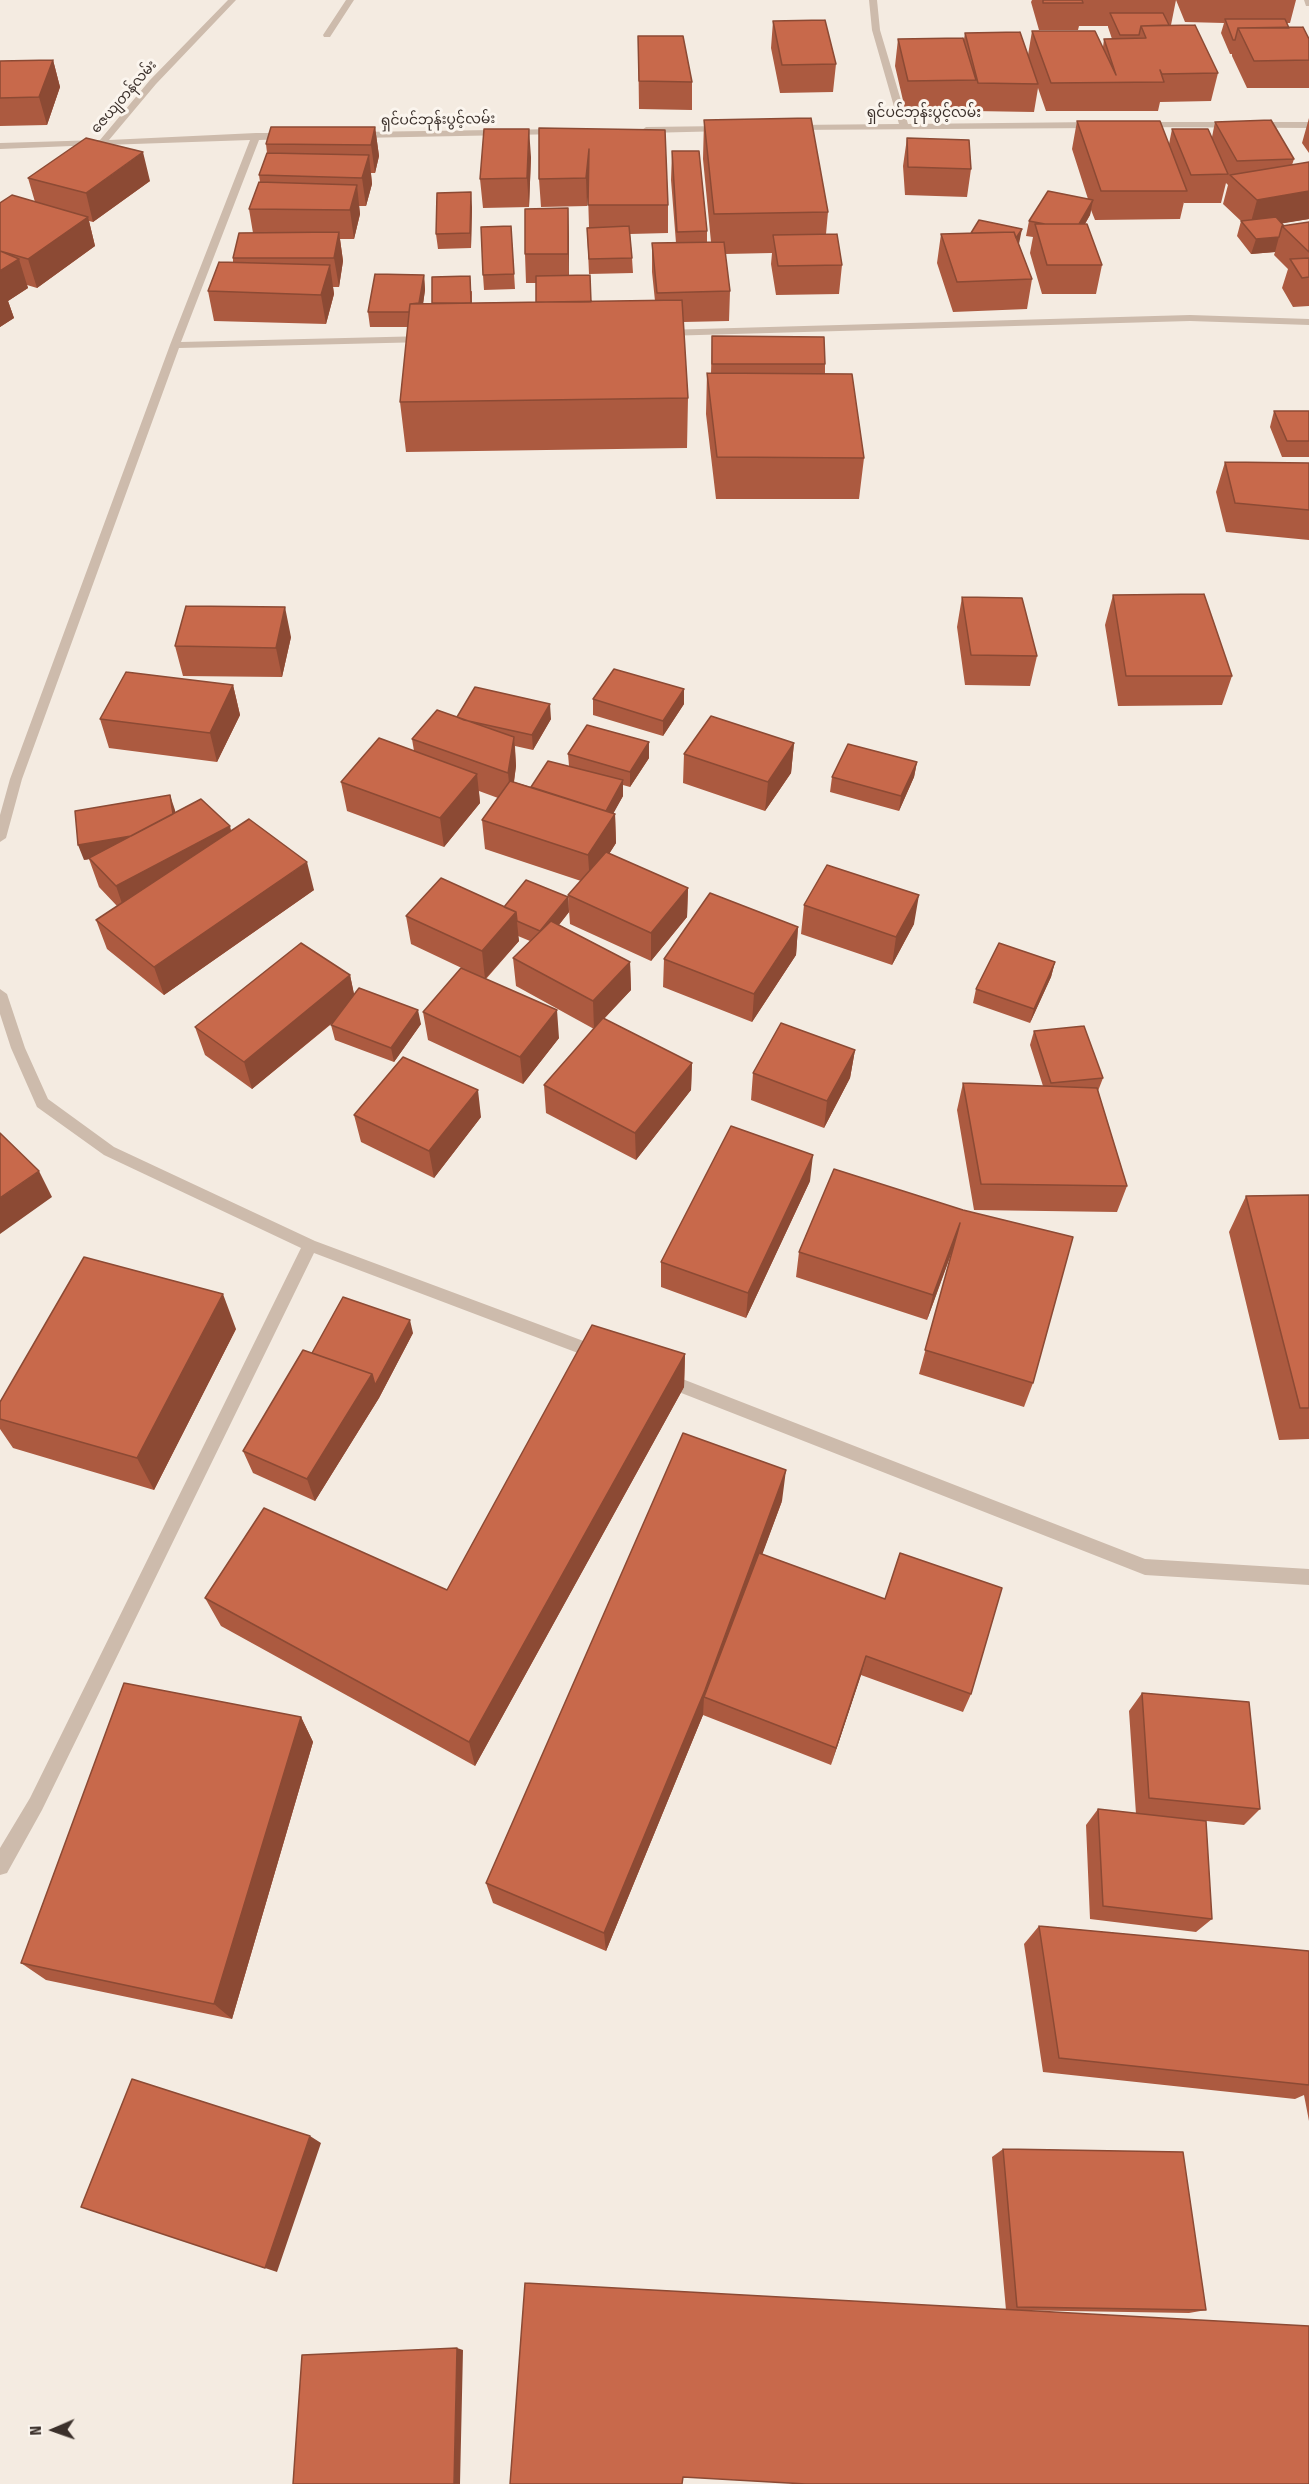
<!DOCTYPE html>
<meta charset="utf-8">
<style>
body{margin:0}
#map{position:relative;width:1309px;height:2484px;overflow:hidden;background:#f4ebe1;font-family:"Fira Sans Condensed",sans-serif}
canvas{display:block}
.north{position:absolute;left:24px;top:2400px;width:60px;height:60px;-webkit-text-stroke:4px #fbf5ee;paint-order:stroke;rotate:268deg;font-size:16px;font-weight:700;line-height:24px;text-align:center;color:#3b302b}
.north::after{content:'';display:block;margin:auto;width:21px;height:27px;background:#3b302b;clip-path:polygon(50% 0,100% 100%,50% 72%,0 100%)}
</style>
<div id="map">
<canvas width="1309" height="2484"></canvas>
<div class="north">N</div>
</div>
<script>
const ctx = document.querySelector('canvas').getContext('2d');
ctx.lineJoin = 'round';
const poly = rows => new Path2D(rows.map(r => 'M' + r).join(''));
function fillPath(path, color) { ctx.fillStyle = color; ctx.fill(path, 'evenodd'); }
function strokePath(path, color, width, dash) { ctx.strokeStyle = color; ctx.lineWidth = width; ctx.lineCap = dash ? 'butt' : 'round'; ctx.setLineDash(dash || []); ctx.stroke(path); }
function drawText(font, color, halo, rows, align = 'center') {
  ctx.font = font + ' "Fira Sans Condensed","Noto Sans Myanmar",sans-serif'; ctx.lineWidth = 6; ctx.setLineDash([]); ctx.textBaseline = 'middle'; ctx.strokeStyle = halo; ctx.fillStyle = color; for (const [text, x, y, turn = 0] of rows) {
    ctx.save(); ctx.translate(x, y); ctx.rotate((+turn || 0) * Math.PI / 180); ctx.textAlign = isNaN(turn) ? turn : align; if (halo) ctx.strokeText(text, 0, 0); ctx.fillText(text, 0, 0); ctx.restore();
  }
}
const minor = poly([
 [228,0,236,0,156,84,109,140,256,133,289,133,293,136,289,139,259,140,181,342,427,336,432,339,427,342,179,348,22,779,6,838,0,842,0,815,10,779,170,345,250,140,105,145,100,148,96,145,0,149,0,143,100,140,150,80,228,0],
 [346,0,354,0,330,37,324,37,323,35,346,0],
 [869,0,877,0,880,30,908,124,1096,122,1100,125,1096,128,790,130,790,126,793,125,899,124,872,30,869,0],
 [1304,0,1309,0,1309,6,1306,6,1304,0],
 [1141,122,1309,122,1309,128,1138,127,1137,125,1141,122],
 [724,126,728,129,727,131,646,133,642,130,646,127,724,126],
 [559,129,562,130,562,134,358,138,354,135,358,132,559,129],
 [1190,315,1309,319,1309,325,1190,321,664,336,659,333,664,330,1190,315],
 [0,989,7,994,25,1048,48,1099,114,1147,315,1241,605,1349,607,1354,605,1359,599,1361,314,1253,42,1810,7,1873,0,1875,0,1848,30,1798,301,1248,104,1155,37,1107,11,1048,0,1014,0,989],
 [667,1373,1145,1559,1309,1569,1309,1585,1145,1575,661,1385,659,1380,661,1375,667,1373]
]);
const wall = poly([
 [1032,0,1296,0,1290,23,1287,23,1289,28,1309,39,1309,88,1247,88,1232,56,1232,54,1230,54,1221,33,1224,23,1185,22,1176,0,1171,25,1218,73,1211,101,1160,102,1158,111,1046,111,1038,88,1034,112,974,111,973,105,972,108,905,109,895,66,898,39,964,39,965,33,1028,55,1032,31,1103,47,1104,39,1112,39,1108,27,1108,26,1079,26,1078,30,1039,30,1031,2],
 [773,21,836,64,833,92,780,93,771,48],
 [638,36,692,82,692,110,639,109],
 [53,60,60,87,47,125,0,126,0,61],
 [1309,118,1309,153,1302,143],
 [704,120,828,212,826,234,842,265,839,294,776,295,771,264,772,253,725,254,730,291,729,321,683,322,688,398,687,448,406,452,400,402,408,327,370,327,368,312,424,275,425,290,423,303,432,303,472,291,472,303,536,302,536,283,526,283,525,254,568,208,569,275,591,302,655,301,652,272,652,243,676,243,671,180,672,151,707,231,707,242,711,242,703,159],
 [1077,121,1169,144,1172,129,1212,137,1215,122,1294,159,1292,165,1309,162,1309,219,1282,223,1284,226,1309,222,1309,306,1293,307,1282,288,1288,269,1274,255,1275,252,1251,254,1237,236,1241,221,1223,204,1228,185,1226,183,1221,203,1184,203,1184,202,1180,219,1095,220,1091,210,1090,215,1085,224,1102,265,1096,294,1042,294,1030,253,1033,237,1026,236,1029,221,1088,199,1072,149],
 [375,127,379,156,375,173,371,173,372,184,366,206,359,206,360,214,354,239,340,239,343,261,339,287,333,287,334,294,326,324,214,321,208,291,233,262,233,258,253,233,249,209,260,182,259,175,267,153,266,144],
 [539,128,668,205,668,233,630,234,632,258,633,273,589,274,587,228,589,227,588,194,587,206,541,207,539,179],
 [907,138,971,169,967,197,905,195,903,166],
 [531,157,529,207,483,208,480,179],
 [28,178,150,181,93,222,89,221,95,246,37,288,27,285,28,288,8,301,14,318,0,327,0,203,35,202],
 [472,207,471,248,438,249,436,234],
 [511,226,515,289,484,290,483,275],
 [941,234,1019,245,1032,279,1027,309,953,312,937,263],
 [712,336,825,364,825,374,864,458,859,499,716,499,706,414,707,373,711,373],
 [1274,411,1309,411,1309,457,1282,457,1270,427],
 [1225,462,1309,463,1309,540,1226,532,1216,492],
 [1113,595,1232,676,1222,705,1118,706,1105,625],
 [962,597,1037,656,1030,686,965,685,957,627],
 [291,637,282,677,183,676,175,646],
 [233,685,240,715,217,762,109,748,100,719],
 [684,689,684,704,663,736,593,715,593,699],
 [457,717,551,719,533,750,515,746,516,766,514,782,531,787,569,766,568,754,649,742,649,758,630,787,623,785,623,796,613,813,615,814,616,843,609,854,688,888,687,917,651,961,570,924,568,895,581,881,485,849,482,820,498,798,479,791,480,803,444,847,347,811,341,782,414,751,412,739],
 [794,743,791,773,765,811,683,783,684,754],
 [917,762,914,777,899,811,830,792,832,777],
 [175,813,231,831,314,890,164,995,107,949,96,920,117,906,99,887,89,859,84,860],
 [568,897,569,912,559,925,630,962,631,990,604,1019,692,1063,691,1090,636,1160,546,1113,544,1085,594,1029,516,986,513,958,530,941,518,936,519,941,486,979,559,1038,523,1084,428,1040,423,1012,468,971,411,944,406,916,504,907],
 [804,905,914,924,892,965,801,934],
 [798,927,796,955,752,1022,663,987,664,959],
 [1055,962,1051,977,1030,1023,973,1003,976,989],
 [350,975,354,995,421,1024,394,1062,335,1040,331,1025,335,1021,252,1089,205,1055,195,1027],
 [1034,1031,1103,1078,1098,1091,1127,1186,1117,1212,974,1210,957,1110,963,1083,1043,1086,1030,1045],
 [855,1050,850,1078,824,1128,751,1100,753,1073],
 [354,1115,481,1117,434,1178,361,1142],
 [810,1181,746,1318,661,1287,661,1262],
 [1309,1195,1309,1439,1279,1440,1229,1232,1246,1196],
 [963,1210,1033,1383,1024,1407,919,1374,952,1252,927,1320,796,1277,799,1252],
 [236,1329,154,1490,13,1448,0,1429,0,1402],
 [413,1333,379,1398,315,1501,253,1473,243,1451,312,1353],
 [685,1354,684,1387,475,1766,221,1626,205,1598,447,1590],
 [782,1501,762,1554,971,1694,963,1712,861,1675,831,1765,703,1715,606,1951,493,1903,486,1883],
 [1142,1693,1260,1809,1244,1825,1169,1817,1212,1919,1196,1932,1090,1919,1086,1825,1098,1809,1136,1814,1129,1711],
 [301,1717,313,1742,232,2019,46,1980,21,1963],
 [1039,1926,1309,1951,1309,2121,1304,2095,1295,2099,1043,2072,1024,1944],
 [1003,2149,1206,2310,1189,2313,1007,2310,683,2477,510,2484,1006,2310,992,2157]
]);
const shadedWall = poly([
 [53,60,60,87,47,125,39,97],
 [375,127,379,156,375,173,371,145],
 [529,129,531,157,529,207,527,178],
 [589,149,590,177,587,206,586,178],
 [143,152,150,181,93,222,86,193],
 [369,155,372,184,366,206,362,178],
 [357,185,360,214,354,239,350,210],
 [1309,191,1309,219,1249,229,1257,200],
 [471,192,472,207,471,248,470,233],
 [1093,200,1090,215,1072,246,1075,230],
 [568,208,569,237,569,283,568,254],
 [88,217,95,246,37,288,28,259],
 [1022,229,1019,244,1011,245],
 [339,232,343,261,339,287,334,258],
 [1279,237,1275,252,1251,254,1256,239],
 [19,259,28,288,8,301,14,318,0,327,0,271],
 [330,265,334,294,326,324,321,295],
 [424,275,425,290,420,327,418,312],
 [285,607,291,637,282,677,276,648],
 [233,685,240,715,217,762,210,733],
 [684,689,684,704,663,736,663,721],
 [550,704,551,719,533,750,532,735],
 [514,737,516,766,511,802,508,773],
 [649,742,649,758,630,787,630,772],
 [794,743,791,773,765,811,768,782],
 [917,762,914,777,899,811,901,796],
 [477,774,480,803,444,847,440,818],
 [623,780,623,796,606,827,605,812],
 [170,795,175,810,180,844,84,860,78,845],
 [615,814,616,843,590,884,588,855],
 [230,826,237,855,126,915,116,886],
 [307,862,314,890,164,995,154,967],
 [688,888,687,917,651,961,651,933],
 [919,895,914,924,892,965,896,937],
 [568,897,569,912,542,946,541,931],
 [516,912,519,941,485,979,482,951],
 [798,927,796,955,752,1022,754,994],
 [630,962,631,990,594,1029,593,1001],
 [1055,962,1051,977,1030,1023,1034,1009],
 [350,975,356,1003,252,1089,244,1062],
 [418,1010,421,1024,394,1062,391,1048],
 [557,1010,559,1038,523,1084,520,1057],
 [855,1050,850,1078,824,1128,827,1101],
 [692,1063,691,1090,636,1160,635,1133],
 [478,1090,481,1117,434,1178,429,1151],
 [813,1155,810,1181,746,1318,748,1293],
 [39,1171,52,1197,0,1234,0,1198],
 [960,1223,953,1248,927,1320,933,1295],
 [223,1294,236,1329,154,1490,137,1458],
 [410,1320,413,1333,379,1398,315,1501,307,1479,372,1374],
 [685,1354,684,1387,475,1766,469,1742],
 [786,1470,782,1501,709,1699,704,1697,703,1715,606,1951,604,1933],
 [866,1656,861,1675,831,1765,836,1748],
 [301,1717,313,1742,232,2019,214,2004],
 [310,2136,321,2143,277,2272,265,2268],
 [457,2348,463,2350,460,2484,454,2484]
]);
const building = poly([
 [1043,0,1082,0,1083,3,1043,3,1043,0],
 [1110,13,1163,13,1169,25,1141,26,1139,35,1120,35,1110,13],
 [1225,19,1285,19,1289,28,1238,28,1235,40,1233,40,1225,19],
 [825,20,836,64,782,65,773,21,825,20],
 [1195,25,1218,73,1162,74,1160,70,1164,82,1051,83,1032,31,1095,31,1116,75,1104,39,1146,38,1141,26,1195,25],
 [1303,27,1309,39,1309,60,1254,61,1238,28,1303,27],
 [1020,32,1038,84,978,83,965,33,1020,32],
 [638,36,683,36,692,82,639,81,638,36],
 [963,38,976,80,908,81,898,39,963,38],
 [53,60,39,97,0,98,0,61,53,60],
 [811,118,828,212,714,214,704,120,811,118],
 [1271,120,1294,159,1237,161,1215,122,1271,120],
 [1077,121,1160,121,1187,191,1101,191,1077,121],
 [271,127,375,127,371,145,266,144,271,127],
 [539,128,665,130,668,205,588,205,589,149,586,178,539,179,539,128],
 [484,129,529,129,527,178,480,179,484,129],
 [1172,129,1208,129,1228,174,1191,175,1172,129],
 [86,138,143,152,86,193,28,178,86,138],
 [907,138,969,140,971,169,908,167,907,138],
 [672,151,699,151,707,231,677,232,672,151],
 [267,153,369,155,362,178,259,175,267,153],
 [1309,162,1309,191,1257,200,1230,175,1309,162],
 [259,182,357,185,350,210,249,209,259,182],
 [1048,191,1093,200,1079,224,1045,224,1029,221,1048,191],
 [471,192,470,233,436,234,437,193,471,192],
 [12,195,88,217,28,259,0,251,0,203,12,195],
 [568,208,568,254,525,254,525,209,568,208],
 [1276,217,1284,226,1282,226,1279,237,1256,239,1241,221,1276,217],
 [979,220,1022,229,1016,238,1014,232,971,233,979,220],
 [1309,222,1309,252,1282,226,1309,222],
 [1035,224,1087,224,1102,265,1047,265,1035,224],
 [511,226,514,274,483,275,481,227,511,226],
 [629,226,632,258,589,259,587,228,629,226],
 [339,232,334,258,233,258,239,233,339,232],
 [1014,232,1032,279,957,282,941,234,1014,232],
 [837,234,842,265,778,266,773,235,837,234],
 [724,242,730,291,657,293,652,243,724,242],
 [0,251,19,259,0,271,0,251],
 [1309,258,1309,277,1302,278,1290,259,1309,258],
 [219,262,330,265,321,295,208,291,219,262],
 [375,274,424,275,419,303,410,304,409,312,368,312,375,274],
 [590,275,591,302,536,302,536,276,590,275],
 [470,276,471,303,432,303,432,277,470,276],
 [682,300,688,398,400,402,410,304,682,300],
 [712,336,824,337,825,364,712,364,712,336],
 [707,373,852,374,864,458,717,457,707,373],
 [1274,411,1309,411,1309,441,1287,441,1274,411],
 [1225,462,1309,463,1309,510,1235,503,1225,462],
 [1204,594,1232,676,1126,676,1113,595,1204,594],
 [962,597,1022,598,1037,656,971,655,962,597],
 [186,606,285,607,276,648,175,646,186,606],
 [614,669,684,689,663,721,593,699,614,669],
 [126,672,233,685,210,733,100,719,126,672],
 [475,687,550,704,532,735,464,720,457,717,475,687],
 [437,710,514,737,508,773,412,739,437,710],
 [711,716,794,743,768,782,684,754,711,716],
 [587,725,649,742,630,772,568,754,587,725],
 [379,738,477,774,440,818,341,782,379,738],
 [848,744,917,762,901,796,832,777,848,744],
 [548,761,623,780,606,811,531,787,548,761],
 [510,781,615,814,588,855,482,820,510,781],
 [170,795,173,814,131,836,78,845,75,811,170,795],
 [201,799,230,826,116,886,89,858,201,799],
 [249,819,307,862,154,967,96,920,249,819],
 [606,852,688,888,651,933,568,895,606,852],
 [827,865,919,895,896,937,804,905,827,865],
 [441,878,516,912,482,951,406,916,441,878],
 [526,880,568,897,540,931,517,921,516,912,504,907,526,880],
 [710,893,798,927,754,994,664,959,710,893],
 [551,921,630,962,593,1001,513,958,551,921],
 [301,943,350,975,244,1062,195,1027,301,943],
 [999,943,1055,962,1034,1009,976,989,999,943],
 [461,968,557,1010,520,1057,423,1012,461,968],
 [359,988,418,1010,391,1048,331,1025,359,988],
 [603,1018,692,1063,635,1133,544,1085,603,1018],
 [781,1023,855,1050,827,1101,753,1073,781,1023],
 [1084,1026,1103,1078,1051,1083,1034,1031,1084,1026],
 [403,1057,478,1090,429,1151,354,1115,403,1057],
 [963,1083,1097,1088,1127,1186,981,1184,963,1083],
 [731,1126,813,1155,748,1293,661,1262,731,1126],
 [0,1133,39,1171,0,1198,0,1133],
 [834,1169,963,1210,1073,1237,1033,1383,925,1350,960,1223,933,1295,799,1252,834,1169],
 [1309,1195,1309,1408,1300,1408,1246,1196,1309,1195],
 [84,1257,223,1294,137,1458,0,1419,0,1402,84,1257],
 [343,1297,410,1320,375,1385,372,1374,312,1353,343,1297],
 [592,1325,685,1354,469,1742,205,1598,264,1508,447,1590,592,1325],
 [303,1350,372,1374,307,1479,243,1451,303,1350],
 [683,1433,786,1470,705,1690,604,1933,486,1883,683,1433],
 [759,1553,885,1599,900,1553,1002,1588,971,1694,866,1656,836,1748,704,1697,759,1553],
 [124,1683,301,1717,214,2004,21,1963,124,1683],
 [1142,1693,1249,1702,1260,1809,1149,1798,1142,1693],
 [1098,1809,1206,1821,1212,1919,1103,1906,1098,1809],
 [1039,1926,1309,1951,1309,2085,1059,2058,1039,1926],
 [132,2079,310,2136,265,2268,81,2207,132,2079],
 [1003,2149,1183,2152,1206,2310,1017,2307,1003,2149],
 [525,2283,1309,2326,1309,2484,806,2484,683,2477,682,2484,510,2484,525,2283],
 [457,2348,454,2484,293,2484,302,2355,457,2348]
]);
const farStreetnames = [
 ["ဇေယျတန်လမ်း",124,97,-49],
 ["ရှင်ပင်ဘုန်းပွင့်လမ်း",924,113],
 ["ရှင်ပင်ဘုန်းပွင့်လမ်း",438,120,-1]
];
fillPath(minor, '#cdbbac');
fillPath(wall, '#ac5a40');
fillPath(shadedWall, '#8c4a34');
fillPath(building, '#c8694b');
strokePath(building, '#8c4a34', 1.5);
drawText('14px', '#3b302b', '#fbf5ee', farStreetnames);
</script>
